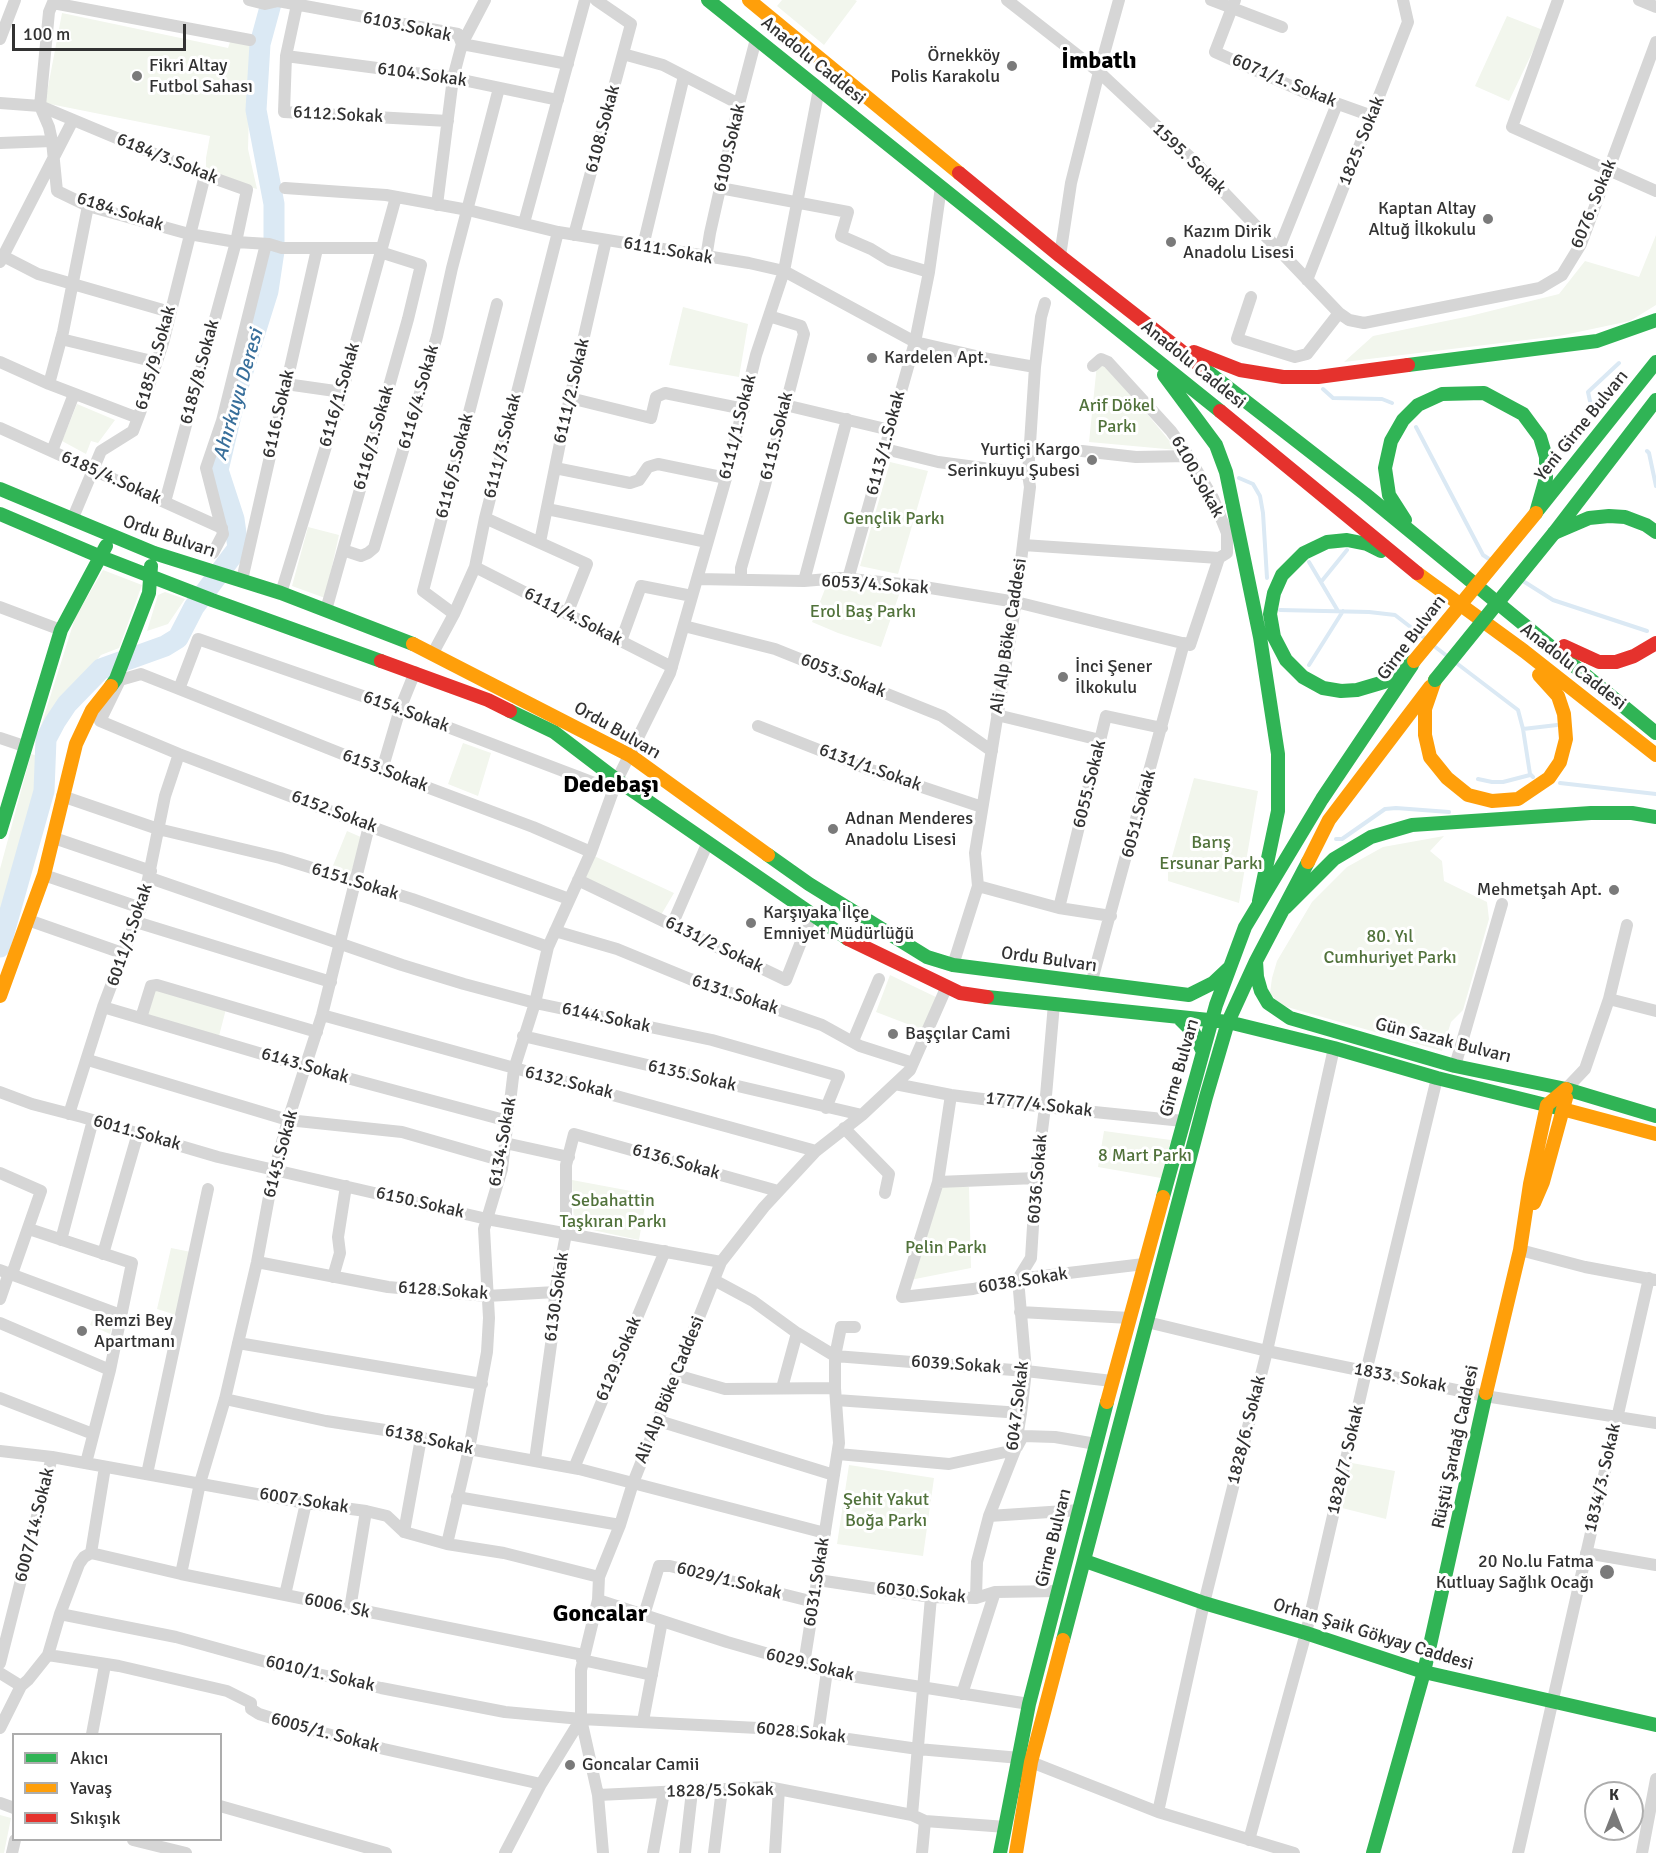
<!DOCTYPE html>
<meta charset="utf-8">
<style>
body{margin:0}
#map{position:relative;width:1656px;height:1853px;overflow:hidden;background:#fff;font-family:Signika,sans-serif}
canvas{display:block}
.legend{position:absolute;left:12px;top:1733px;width:210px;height:108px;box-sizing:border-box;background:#fff;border:2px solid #adadad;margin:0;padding:8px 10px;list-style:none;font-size:18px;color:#323232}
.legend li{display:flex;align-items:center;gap:12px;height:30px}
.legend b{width:30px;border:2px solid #adadad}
.north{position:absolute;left:1584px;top:1781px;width:60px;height:60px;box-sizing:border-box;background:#fff;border:2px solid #adadad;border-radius:50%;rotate:0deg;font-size:16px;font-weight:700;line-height:24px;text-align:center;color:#323232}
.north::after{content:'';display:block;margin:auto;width:21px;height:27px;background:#7a7a7a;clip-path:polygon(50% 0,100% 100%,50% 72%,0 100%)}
.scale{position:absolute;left:12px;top:24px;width:174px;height:27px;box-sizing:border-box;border:3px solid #323232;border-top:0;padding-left:8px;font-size:18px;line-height:21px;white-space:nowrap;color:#323232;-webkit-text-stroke:4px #fff;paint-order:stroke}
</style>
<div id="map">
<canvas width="1656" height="1853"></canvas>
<ul class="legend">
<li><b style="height:8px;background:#30b455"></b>Akıcı</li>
<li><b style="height:8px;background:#ff9f0a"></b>Yavaş</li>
<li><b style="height:8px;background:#e5322d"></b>Sıkışık</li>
</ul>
<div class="north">K</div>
<div class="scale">100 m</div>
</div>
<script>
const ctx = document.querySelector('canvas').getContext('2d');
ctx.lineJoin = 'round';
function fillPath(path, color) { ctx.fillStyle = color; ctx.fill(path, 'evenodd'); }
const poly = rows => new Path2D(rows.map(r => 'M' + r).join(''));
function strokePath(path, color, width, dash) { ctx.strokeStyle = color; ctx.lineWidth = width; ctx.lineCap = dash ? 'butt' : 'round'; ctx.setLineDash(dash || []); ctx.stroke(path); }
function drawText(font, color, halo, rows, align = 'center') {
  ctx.font = font + ' Signika,sans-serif'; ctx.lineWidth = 6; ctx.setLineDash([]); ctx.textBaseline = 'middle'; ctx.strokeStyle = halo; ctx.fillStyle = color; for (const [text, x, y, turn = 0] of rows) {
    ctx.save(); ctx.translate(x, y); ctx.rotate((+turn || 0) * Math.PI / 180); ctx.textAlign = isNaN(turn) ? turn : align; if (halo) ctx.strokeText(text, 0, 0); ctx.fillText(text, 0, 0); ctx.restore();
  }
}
const green = poly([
 [782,0,855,0,857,1,824,45,777,6],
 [62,13,228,48,230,42,251,43,248,149,257,189,206,175,206,158,210,136,45,103],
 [1507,16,1543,30,1509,101,1475,86],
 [1656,235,1656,305,1630,321,1559,336,1344,362,1373,336,1470,316,1559,294,1585,261,1639,277],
 [683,307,748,324,739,377,669,365],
 [1097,364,1110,369,1177,450,1089,442],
 [77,404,115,420,98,443,91,441,86,454,62,441],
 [890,462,928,471,898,574,860,566],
 [308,527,339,535,325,598,292,586],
 [103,570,142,585,119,648,101,655,57,707,44,734,41,726,75,618],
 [845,584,901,589,881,647,838,633,812,622,825,589],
 [165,592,185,599,168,624,147,631,158,595],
 [463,743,491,753,478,796,448,784],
 [31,754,38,756,37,790,26,840,0,918,0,869],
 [1194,778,1258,791,1239,903,1168,881,1168,871],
 [347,831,363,838,350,875,332,868],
 [1444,836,1430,851,1442,861,1444,881,1487,902,1489,919,1463,1010,1451,1022,1442,1051,1280,1005,1270,993,1272,978,1277,961,1312,902,1347,867,1383,847],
 [592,855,674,893,661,915,581,878],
 [890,975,938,998,923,1030,876,1012],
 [153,988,226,1009,219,1036,146,1014],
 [1104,1131,1171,1140,1161,1178,1098,1167],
 [572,1180,647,1194,639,1240,574,1226],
 [942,1185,969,1187,971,1268,910,1280],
 [171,1248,191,1252,176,1315,157,1309],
 [96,1311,114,1319,110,1334,90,1325],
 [1352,1463,1395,1471,1386,1519,1342,1508],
 [849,1465,934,1478,923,1556,837,1544],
 [0,1815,11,1818,4,1853,0,1853]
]);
const stream = poly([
 [1323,389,1333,398,1382,399,1392,403],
 [1590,401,1588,392,1619,363],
 [1416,427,1483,555,1489,559],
 [1647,451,1649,453,1656,486],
 [1239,478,1253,484,1260,496,1263,513,1267,578],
 [1309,562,1338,611],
 [1523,581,1553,600,1647,631],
 [1321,582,1347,550],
 [1280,610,1369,612,1395,615,1426,639],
 [1434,646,1447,656],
 [1455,662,1518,710,1523,729,1530,774,1533,777],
 [1309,665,1343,611],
 [1523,729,1557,725],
 [1478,779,1492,782,1503,782,1530,775],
 [1560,783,1656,794],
 [1336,839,1342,839,1385,809,1396,808,1449,812]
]);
const river = poly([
 [0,947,44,791,46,739,55,722,67,704,101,669,165,646,178,638,194,607,238,548,234,519,218,470,237,390,268,291,274,251,274,204,256,110,260,44,272,0]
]);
const street = poly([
 [54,0,49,12,40,106,49,127,52,141,57,191,88,206,189,234,236,242,269,244,282,248,381,248],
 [249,0,265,4,278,1,458,34,462,44,568,64],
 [298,0,286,56,284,112,448,121],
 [1007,0,1099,72,1193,160,1339,313,1349,320,1364,323,1540,288,1562,275,1581,244,1656,42],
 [1211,0,1282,27],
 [1235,0,1215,52,1302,91,1372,116],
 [1558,0,1512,127,1656,191],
 [1639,0,1656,7],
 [53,3,250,40],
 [0,39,15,0],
 [623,54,663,65,739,104],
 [286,56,453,78,558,100],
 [0,103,40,106,205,175,247,190,236,242,165,502],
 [0,143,52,141],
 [285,188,386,195,468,210,558,232,749,263,784,271,915,342,989,359,1035,367],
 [720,188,848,212,841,236,871,249,889,260,929,272],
 [437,205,453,78,462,44,485,0],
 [524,223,585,0],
 [574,235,631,24,596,0],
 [643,246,684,76],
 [1278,251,1337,104],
 [3,256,38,274,170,312],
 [1060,256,1071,183,1099,72,1119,0],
 [706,258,710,233,739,104,756,39],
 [0,262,73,120],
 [1307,280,1408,22,1403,0],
 [1251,297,1237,339,1295,357,1307,354,1339,313],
 [61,339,156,362],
 [0,362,49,384,138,418],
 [1093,366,1101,359,1108,362,1171,431,1186,452,1213,498,1227,533,1227,553,1219,558],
 [49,384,63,332,88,206],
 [286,384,342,392],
 [570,398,651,418,656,397,665,393,744,409],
 [785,405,890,430],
 [0,428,222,528],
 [885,449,938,462,1028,474],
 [52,451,74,394],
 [1082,451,1136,457,1189,456],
 [555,468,630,483,639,480,648,467,658,464,726,478],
 [547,509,707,542],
 [485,518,587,564,567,614],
 [72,520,101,451,133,431,141,410,163,343,205,175],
 [540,542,562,433,606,240],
 [1023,545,1219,558],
 [343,550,361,556,368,553,374,548,437,336,452,268,499,88],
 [213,553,223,534,206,468,222,421,266,244],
 [475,567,672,667],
 [697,579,804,581,840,578,912,585,1016,602,1190,645,1219,558],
 [848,579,915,342,929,272,941,187],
 [242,580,317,249],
 [741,580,741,568,765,485,804,334,801,326,769,316],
 [804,581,847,419],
 [281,593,338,407,396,197],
 [0,607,61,630],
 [326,610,408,319,421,265,380,252],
 [454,614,423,591,497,304],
 [684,626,775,649,942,716,992,751],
 [621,641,641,586,692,596],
 [433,653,454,614,475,567,485,518,558,232],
 [179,689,405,779,533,827,591,852],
 [997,715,1100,740],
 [758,726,865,768,982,807],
 [0,738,24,746],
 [382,770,400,709,415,672],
 [62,796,158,829,280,858,412,899,548,947],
 [54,838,151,871],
 [44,875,141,908],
 [150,878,402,965,464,984,535,1003,712,1040,839,1076,826,1108],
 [578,880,786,980,812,914],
 [978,886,1059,908,1111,916],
 [569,899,369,826,179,754,100,721,120,680,141,674,179,689,198,639,400,709,613,790],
 [1059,908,1106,716,1162,728],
 [28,920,125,954],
 [136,922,331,982],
 [672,925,708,842],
 [555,931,617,949,690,979,822,1025,860,1046,913,1063],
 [953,965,978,886,975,853,1016,602,1030,487,1028,474,1035,367,1041,317,1045,303],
 [1091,984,1184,643],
 [1609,999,1656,1011],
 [103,1007,306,1067,508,1121],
 [322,1015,816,1151],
 [141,1018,151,986,157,985,317,1032],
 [523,1036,862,1115],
 [853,1041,879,979],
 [88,1060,288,1120,402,1132,503,1161],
 [1455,1066,1502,904],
 [895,1084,951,1095,1045,1107,1183,1121],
 [1566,1089,1585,1069,1609,999,1627,925],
 [0,1092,32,1104,82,1117,218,1157,487,1219,721,1262],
 [951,1095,938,1182,902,1297,973,1289,1018,1279,1144,1264],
 [69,1114,103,1007,144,899,165,796,179,754],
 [844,1128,889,1174,885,1193],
 [505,1143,569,1157],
 [0,1173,41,1191,12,1274],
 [938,1182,1036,1178],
 [29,1229,132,1263,110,1370,86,1463],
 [61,1240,93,1120],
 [1520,1250,1585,1267,1655,1280],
 [103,1254,138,1133],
 [257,1262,388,1287,487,1296,555,1292],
 [0,1270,121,1315],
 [333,1277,340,1253,338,1237,346,1186],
 [1018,1279,1031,1258,1036,1178,1045,1107,1054,1004],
 [714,1280,753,1301,797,1333,835,1356,1026,1371,1112,1381],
 [0,1299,9,1273],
 [1020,1312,1130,1318],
 [1147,1322,1267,1351,1485,1396,1656,1423],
 [0,1323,110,1370],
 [238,1343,482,1384],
 [676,1375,725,1389,835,1388],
 [782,1388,797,1333],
 [0,1398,93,1434],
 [225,1399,326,1421,398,1432,469,1449,579,1469,825,1533],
 [836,1400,1021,1413],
 [659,1421,834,1475],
 [1017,1447,1023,1436,1055,1437,1096,1444],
 [0,1451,52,1457,306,1503,366,1511,387,1516,404,1532,447,1544,504,1553,599,1577],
 [838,1454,949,1464,1015,1450],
 [535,1460,553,1330,555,1292,566,1234,566,1165,574,1134,778,1191],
 [574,1468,665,1251],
 [147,1474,208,1189],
 [457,1497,620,1525],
 [989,1516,1080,1510],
 [404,1532,421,1438],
 [447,1544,469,1449,487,1352,489,1318,484,1229,502,1169,514,1069,535,1003,548,947,591,852,617,780,670,673,726,478,756,355,784,271,819,89],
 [91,1553,181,1574,583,1655],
 [1586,1553,1656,1565],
 [181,1574,200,1483,225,1399,257,1262,273,1175,288,1120,322,1015,369,826],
 [818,1580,931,1597,976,1598,995,1592,1059,1591],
 [285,1595,306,1503],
 [976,1598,977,1562,989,1516,1015,1450,1021,1413,1026,1371,1018,1279],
 [598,1600,727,1642,838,1674,1029,1704],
 [350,1609,366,1511],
 [60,1614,176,1637,277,1665,381,1688,505,1712,581,1719,778,1729,918,1749,1020,1758],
 [644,1615,659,1566,670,1566,814,1602],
 [48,1655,119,1666,227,1691,251,1703,251,1709,259,1714,297,1726,384,1749,541,1784],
 [582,1660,652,1675],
 [0,1663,52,1457],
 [804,1664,839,1443,835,1388,835,1356,841,1327,855,1327],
 [0,1673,21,1686],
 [962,1694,995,1592],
 [581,1719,598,1795,603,1853],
 [643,1721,662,1621],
 [0,1728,21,1686,28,1680,48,1655,60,1614,79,1564,84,1557,91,1553,105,1467],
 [92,1734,105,1665],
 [818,1734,827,1671],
 [1031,1762,1158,1812,1294,1853],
 [598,1795,768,1787,912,1815],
 [0,1803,14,1808],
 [220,1806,386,1853],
 [1158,1812,1204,1603,1267,1351,1334,1048],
 [925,1821,1006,1827],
 [133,1840,186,1853],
 [1249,1840,1306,1633,1366,1372,1437,1078],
 [12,1853,15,1840],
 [505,1853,541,1784,581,1719,581,1670,598,1600,599,1577,620,1525,633,1483,721,1262,764,1207,816,1151,862,1115,910,1070,947,986],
 [653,1853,664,1792],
 [685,1853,692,1791],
 [714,1853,722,1789],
 [775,1853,779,1789],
 [922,1853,925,1821,912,1815,931,1597],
 [1518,1853,1649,1278],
 [1642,1853,1656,1779]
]);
const fast = poly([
 [708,0,1220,411],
 [1408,365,1597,341,1656,320],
 [1203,368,1365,494,1656,733],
 [1164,375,1216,445,1226,472,1260,637,1278,754,1278,811,1259,901],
 [0,489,154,553,281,593,413,644],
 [1538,510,1656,362],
 [0,514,101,557,212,600,381,661],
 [1405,520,1389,495,1385,468,1391,441,1403,420,1418,405,1442,394,1484,393,1523,414,1540,437,1546,457,1546,478,1536,513],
 [1554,533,1656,400],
 [1554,533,1589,518,1609,516,1625,517,1646,525,1656,532],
 [1381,551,1367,544,1347,540,1327,542,1304,553,1282,575,1274,593,1270,614,1274,637,1286,660,1303,677,1323,688,1341,691,1357,690,1384,682,1414,661],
 [111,686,116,679,149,593,151,566],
 [510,711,554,732,617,780,848,939],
 [0,832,61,630,106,546],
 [768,855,809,884,927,957,953,965,1189,995,1213,983,1230,967],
 [1285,908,1334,859,1371,837,1412,825,1591,813,1632,813,1656,817],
 [1256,961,1257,977,1261,991,1268,1003,1290,1018,1455,1066,1566,1089,1656,1116],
 [987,997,1228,1022,1334,1048,1437,1078,1566,1110],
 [1178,1017,1194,1033,1203,1052],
 [1163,1197,1216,1005,1245,927,1322,799,1412,665],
 [1085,1561,1204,1603,1306,1633,1424,1672,1656,1725],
 [1063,1640,1206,1097,1228,1022,1256,961,1308,862],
 [1000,1853,1029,1704,1107,1402],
 [1373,1853,1424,1672,1486,1393]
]);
const slow = poly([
 [749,0,959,173],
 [1417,573,1524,651,1656,755],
 [413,644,631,756,768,855],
 [1435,680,1425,709,1425,735,1430,757,1447,778,1468,795,1492,801,1518,799,1549,778,1560,762,1566,739,1564,714,1558,696,1539,675],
 [1308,862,1329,820,1430,687],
 [0,996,44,875,76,744,92,710,111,686],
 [1566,1110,1656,1134],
 [1534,1203,1543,1182,1566,1098],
 [1486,1393,1520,1250,1530,1184,1547,1105,1566,1089],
 [1107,1402,1163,1197],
 [1016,1853,1031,1762,1063,1640]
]);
const jam = poly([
 [959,173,1060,256,1203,368],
 [1194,352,1240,370,1283,377,1318,377,1408,365],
 [1220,411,1417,573],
 [1564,646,1599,662,1616,662,1634,656,1656,643],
 [381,661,488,700,510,711],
 [848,939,960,993,987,997]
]);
const fastBridge = poly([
 [1435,680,1554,533]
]);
const slowBridge = poly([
 [1414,661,1536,513]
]);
const markers = [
 [1012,66,6,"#7a7a7a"],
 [137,76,6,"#7a7a7a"],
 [1488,219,6,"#7a7a7a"],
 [1171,242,6,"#7a7a7a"],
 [872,358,6,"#7a7a7a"],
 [1092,460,6,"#7a7a7a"],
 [1063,677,6,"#7a7a7a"],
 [833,829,6,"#7a7a7a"],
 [1614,890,6,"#7a7a7a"],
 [751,923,6,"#7a7a7a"],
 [893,1034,6,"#7a7a7a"],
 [82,1331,6,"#7a7a7a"],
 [1607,1572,8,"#7a7a7a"],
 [570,1765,6,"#7a7a7a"]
];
const streetNames = [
 ["6103.Sokak",407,27,12],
 ["Anadolu Caddesi",813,61,39],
 ["6104.Sokak",422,75,8],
 ["6071/1. Sokak",1284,81,23],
 ["6112.Sokak",338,115,3],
 ["6108.Sokak",603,129,-75],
 ["1825. Sokak",1362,141,-68],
 ["6109.Sokak",730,148,-77],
 ["6184/3.Sokak",167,159,22],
 ["1595. Sokak",1189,159,44],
 ["6076. Sokak",1594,204,-68],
 ["6184.Sokak",120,212,18],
 ["6111.Sokak",668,251,10],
 ["6185/9.Sokak",156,358,-74],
 ["Anadolu Caddesi",1193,365,39],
 ["6185/8.Sokak",200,372,-75],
 ["6111/2.Sokak",572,391,-77],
 ["6116/1.Sokak",340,395,-74],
 ["6116/4.Sokak",419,397,-74],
 ["6116.Sokak",279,414,-77],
 ["Yeni Girne Bulvarı",1582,426,-51],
 ["6111/1.Sokak",738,427,-76],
 ["6115.Sokak",777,436,-76],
 ["6116/3.Sokak",374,438,-74],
 ["6113/1.Sokak",886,443,-75],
 ["6111/3.Sokak",503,446,-76],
 ["6116/5.Sokak",455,466,-76],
 ["6100.Sokak",1197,477,61],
 ["6185/4.Sokak",111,478,24],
 ["Ordu Bulvarı",169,537,19],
 ["6053/4.Sokak",875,585,4],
 ["6111/4.Sokak",573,617,27],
 ["Ali Alp Böke Caddesi",1009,636,-81],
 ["Girne Bulvarı",1412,638,-53],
 ["Anadolu Caddesi",1573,667,38],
 ["6053.Sokak",843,676,22],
 ["6154.Sokak",406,712,20],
 ["Ordu Bulvarı",617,731,30],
 ["6131/1.Sokak",870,768,20],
 ["6153.Sokak",385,771,21],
 ["6055.Sokak",1090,784,-76],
 ["6152.Sokak",334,812,21],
 ["6051.Sokak",1139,814,-75],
 ["6151.Sokak",355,882,17],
 ["6011/5.Sokak",130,935,-71],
 ["6131/2 Sokak",714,945,26],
 ["Ordu Bulvarı",1049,960,8],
 ["6131.Sokak",735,995,19],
 ["6144.Sokak",606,1018,12],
 ["Gün Sazak Bulvarı",1443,1041,14],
 ["6143.Sokak",305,1066,16],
 ["Girne Bulvarı",1180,1068,-74],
 ["6135.Sokak",692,1076,13],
 ["6132.Sokak",569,1083,14],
 ["1777/4.Sokak",1039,1105,7],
 ["6011.Sokak",137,1133,16],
 ["6134.Sokak",503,1142,-80],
 ["6145.Sokak",281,1154,-75],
 ["6136.Sokak",676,1162,16],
 ["6036.Sokak",1038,1179,-85],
 ["6150.Sokak",420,1203,13],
 ["6038.Sokak",1023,1281,-9],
 ["6128.Sokak",443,1291,4],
 ["6130.Sokak",557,1297,-82],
 ["6129.Sokak",619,1359,-67],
 ["6039.Sokak",956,1365,4],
 ["1833. Sokak",1400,1378,11],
 ["Ali Alp Böke Caddesi",670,1390,-68],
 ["6047.Sokak",1018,1406,-83],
 ["1828/6. Sokak",1247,1430,-76],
 ["6138.Sokak",429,1440,12],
 ["Rüştü Şardağ Caddesi",1456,1447,-78],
 ["1828/7. Sokak",1346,1460,-77],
 ["1834/3. Sokak",1603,1478,-77],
 ["6007.Sokak",304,1501,9],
 ["6007/14.Sokak",35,1525,-76],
 ["Girne Bulvarı",1054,1538,-76],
 ["6029/1.Sokak",729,1581,14],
 ["6031.Sokak",817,1582,-81],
 ["6030.Sokak",921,1593,6],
 ["6006. Sk",337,1606,12],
 ["Orhan Şaik Gökyay Caddesi",1373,1635,17],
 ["6029.Sokak",810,1665,14],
 ["6010/1. Sokak",320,1674,13],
 ["6005/1. Sokak",325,1733,15],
 ["6028.Sokak",801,1733,6],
 ["1828/5.Sokak",720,1791,-1]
];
const poiNames = [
 ["Örnekköy",1000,56,"right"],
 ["Polis Karakolu",1000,77,"right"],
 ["Fikri Altay",149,66],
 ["Futbol Sahası",149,87],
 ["Kaptan Altay",1476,209,"right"],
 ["Altuğ İlkokulu",1476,230,"right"],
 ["Kazım Dirik",1183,232],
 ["Anadolu Lisesi",1183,253],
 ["Kardelen Apt.",884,358],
 ["Yurtiçi Kargo",1080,450,"right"],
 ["Serinkuyu Şubesi",1080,471,"right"],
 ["İnci Şener",1075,667],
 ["İlkokulu",1075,688],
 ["Adnan Menderes",845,819],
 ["Anadolu Lisesi",845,840],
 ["Mehmetşah Apt.",1602,890,"right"],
 ["Karşıyaka İlçe",763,913],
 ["Emniyet Müdürlüğü",763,934],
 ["Başçılar Cami",905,1034],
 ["Remzi Bey",94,1321],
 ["Apartmanı",94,1342],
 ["20 No.lu Fatma",1594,1562,"right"],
 ["Kutluay Sağlık Ocağı",1594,1583,"right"],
 ["Goncalar Camii",582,1765]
];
const parkNames = [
 ["Arif Dökel",1117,406],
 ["Parkı",1117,427],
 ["Gençlik Parkı",894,519],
 ["Erol Baş Parkı",863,612],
 ["Barış",1211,843],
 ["Ersunar Parkı",1211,864],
 ["80. Yıl",1390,937],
 ["Cumhuriyet Parkı",1390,958],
 ["8 Mart Parkı",1145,1156],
 ["Sebahattin",613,1201],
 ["Taşkıran Parkı",613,1222],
 ["Pelin Parkı",946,1248],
 ["Şehit Yakut",886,1500],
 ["Boğa Parkı",886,1521]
];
const waterNames = [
 ["Ahırkuyu Deresi",239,395,-74]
];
const districtNames = [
 ["İmbatlı",1099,62],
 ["Dedebaşı",611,786],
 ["Goncalar",600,1615]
];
fillPath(green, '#f2f6ed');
strokePath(stream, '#dbe9f4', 4);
strokePath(river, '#dbe9f4', 21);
strokePath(street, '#d6d6d6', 12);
strokePath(fast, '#30b455', 14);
strokePath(slow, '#ff9f0a', 14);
strokePath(jam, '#e5322d', 14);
strokePath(fastBridge, '#30b455', 14);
strokePath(slowBridge, '#ff9f0a', 14);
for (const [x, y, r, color] of markers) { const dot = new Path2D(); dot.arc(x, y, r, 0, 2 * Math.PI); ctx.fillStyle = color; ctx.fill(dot); strokePath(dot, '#fff', 2); }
drawText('18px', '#323232', '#fff', streetNames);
drawText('18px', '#323232', '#fff', poiNames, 'left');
drawText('18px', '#51723b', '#fff', parkNames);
drawText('italic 20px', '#386f9b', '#fff', waterNames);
drawText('bold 24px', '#000', '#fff', districtNames);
</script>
